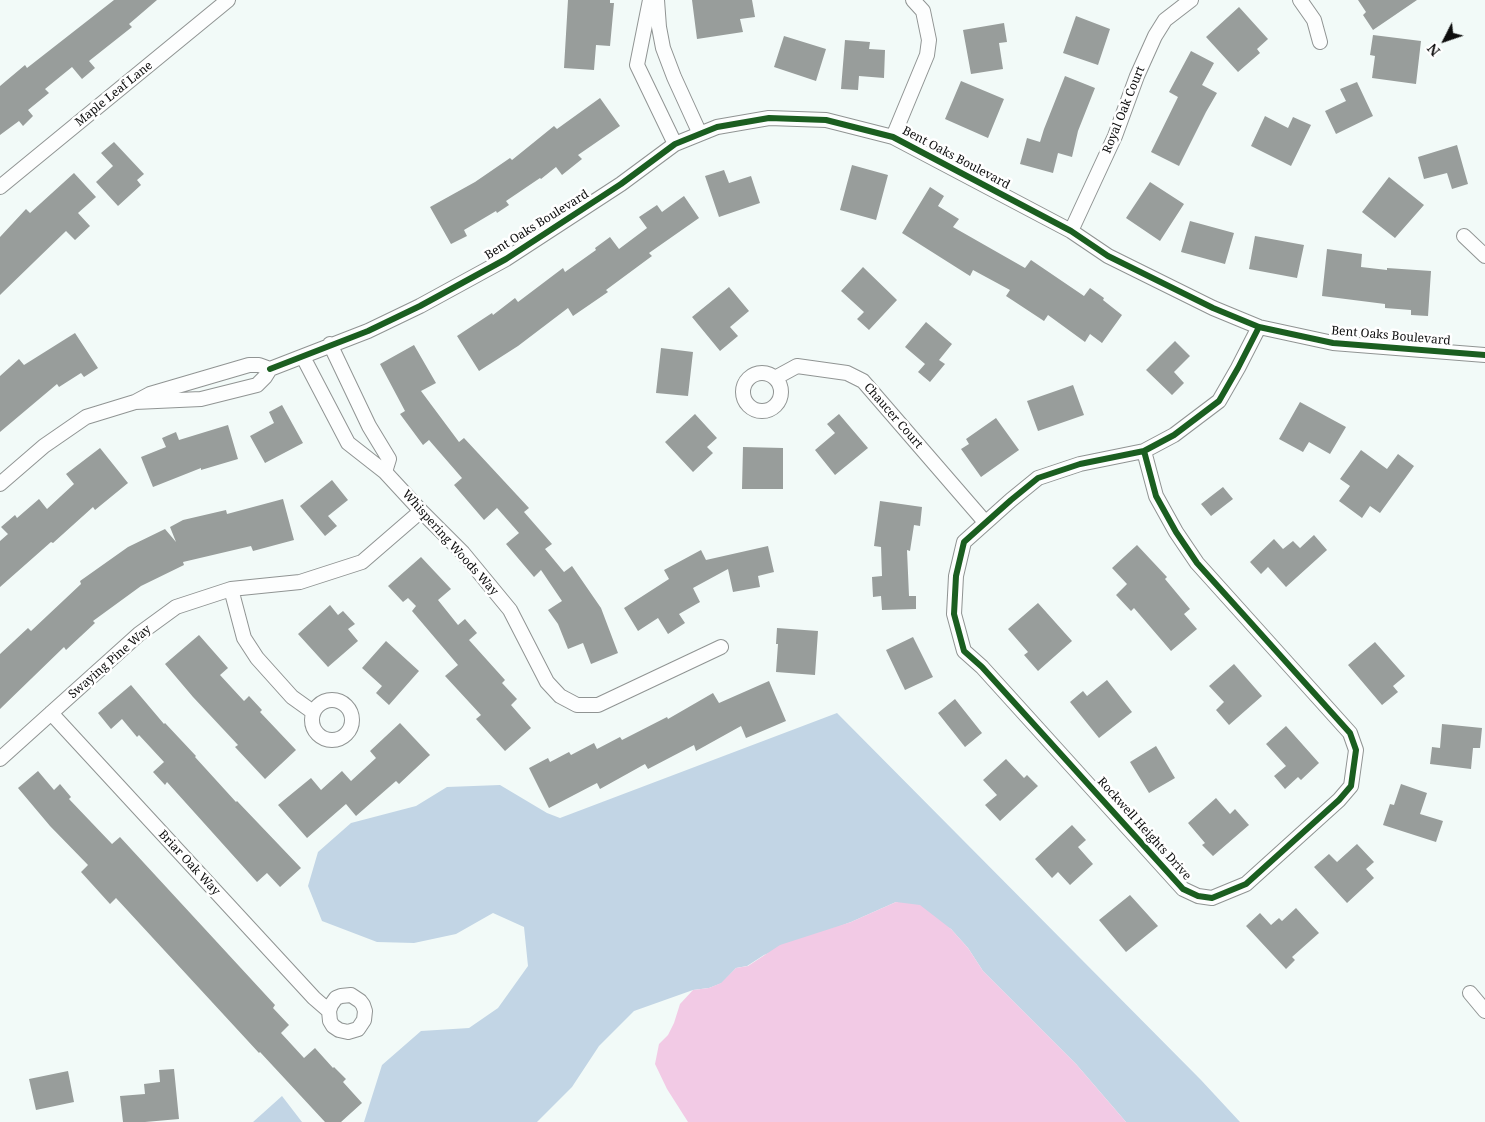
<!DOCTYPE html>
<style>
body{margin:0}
#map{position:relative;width:1485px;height:1122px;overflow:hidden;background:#f2faf8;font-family:"Noto Serif",serif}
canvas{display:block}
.north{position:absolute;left:1420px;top:15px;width:50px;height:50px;-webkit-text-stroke:4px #fff;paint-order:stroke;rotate:229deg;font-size:14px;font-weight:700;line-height:20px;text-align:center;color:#0d0d0d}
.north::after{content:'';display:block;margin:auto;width:18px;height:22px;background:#0d0d0d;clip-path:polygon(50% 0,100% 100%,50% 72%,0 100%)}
</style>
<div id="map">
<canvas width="1485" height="1122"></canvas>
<div class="north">N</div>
</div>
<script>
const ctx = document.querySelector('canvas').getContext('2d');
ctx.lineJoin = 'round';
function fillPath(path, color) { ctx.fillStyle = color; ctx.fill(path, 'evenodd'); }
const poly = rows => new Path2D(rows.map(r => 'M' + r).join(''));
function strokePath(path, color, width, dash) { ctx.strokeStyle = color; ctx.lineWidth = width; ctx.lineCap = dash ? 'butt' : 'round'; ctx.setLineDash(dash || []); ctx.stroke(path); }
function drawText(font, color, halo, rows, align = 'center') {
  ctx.font = font + ' "Noto Serif",serif'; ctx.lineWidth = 5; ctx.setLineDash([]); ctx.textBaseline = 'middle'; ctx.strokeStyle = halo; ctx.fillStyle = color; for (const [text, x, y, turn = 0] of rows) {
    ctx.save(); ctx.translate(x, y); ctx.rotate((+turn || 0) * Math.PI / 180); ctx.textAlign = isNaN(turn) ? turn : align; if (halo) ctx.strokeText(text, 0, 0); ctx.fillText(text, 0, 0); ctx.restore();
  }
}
const forest = poly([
 [837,713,1201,1080,1240,1122,1126,1122,1076,1064,983,971,968,948,951,929,896,902,851,922,764,955,747,966,736,968,722,983,709,988,693,990,634,1011,599,1046,572,1087,537,1122,364,1122,382,1065,421,1031,469,1028,498,1008,528,966,524,927,493,913,456,934,414,943,377,942,322,921,308,886,318,852,351,823,416,806,447,787,500,785,547,813,560,818],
 [282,1096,302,1122,253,1122]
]);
const water = poly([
 [896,902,920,905,951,929,968,948,983,971,1076,1064,1126,1122,688,1122,667,1089,655,1064,659,1044,668,1035,674,1023,680,1004,693,990,709,988,721,983,736,968,748,966,780,945,851,922]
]);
const building = poly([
 [114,0,157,0,129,24,132,27,89,61,95,68,82,79,72,67,45,89,49,93,28,110,33,116,23,126,19,121,0,135,0,86,25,65,27,68],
 [568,0,610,0,610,3,614,3,610,46,596,45,594,70,564,68],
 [692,0,752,0,755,17,740,19,743,32,697,39],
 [1358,0,1417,0,1373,30,1363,15,1366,12],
 [1239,7,1268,39,1257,49,1260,53,1238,72,1206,37],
 [1076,16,1110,29,1098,65,1063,53],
 [1004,23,1007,42,999,43,1003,69,971,74,963,30],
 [1373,35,1421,41,1416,84,1372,78,1375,56,1370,55],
 [784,36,826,49,816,81,774,67],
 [845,40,870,42,869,49,885,50,884,78,859,76,858,90,841,89],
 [1191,51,1214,63,1202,85,1217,93,1206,112,1179,166,1151,152,1178,97,1169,92],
 [1065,76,1095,88,1078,131,1072,157,1058,153,1053,173,1020,164,1027,138,1040,142,1044,129],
 [961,81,1004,99,988,138,945,119],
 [1357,82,1373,116,1336,134,1325,111,1346,101,1340,89],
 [600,98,620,126,578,155,582,159,562,175,556,167,541,179,540,178,506,201,509,205,497,213,496,211,464,230,467,236,451,244,430,207,475,182,510,158,512,160,554,126,557,129],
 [1265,116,1288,128,1293,117,1311,125,1291,166,1251,146],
 [114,142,144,174,137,180,141,185,118,206,96,182,113,166,101,153],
 [1457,145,1468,184,1452,189,1447,173,1424,179,1418,157],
 [852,165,888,175,876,220,840,210],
 [724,170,729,183,751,176,760,203,719,217,705,176],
 [74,173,96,197,78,213,90,226,75,240,66,231,0,295,0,237,26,209,30,213],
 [1389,177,1424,205,1395,238,1362,212],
 [1150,182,1184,204,1160,241,1126,218],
 [930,187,944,196,938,206,959,219,953,227,1025,268,1031,260,1084,296,1090,288,1104,298,1103,300,1122,315,1102,343,1090,334,1085,342,1048,315,1044,321,1006,296,1010,290,973,270,970,276,902,233],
 [684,196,699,218,649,253,652,256,606,290,608,292,573,316,568,308,518,346,479,371,457,336,492,313,493,315,515,298,518,302,563,268,565,272,596,250,595,248,610,237,619,249,647,228,639,217,657,205,662,212],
 [1190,221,1234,233,1225,264,1181,252],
 [1255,236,1304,245,1297,278,1249,269],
 [1327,249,1362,254,1361,267,1387,270,1387,268,1431,271,1428,316,1411,315,1411,310,1385,308,1385,304,1322,296],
 [863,267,897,300,869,330,857,319,864,312,841,291],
 [729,287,749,311,730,327,738,336,720,351,692,317],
 [926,322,952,344,939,360,945,364,930,382,918,372,925,364,905,347],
 [75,333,98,368,84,377,81,373,59,387,57,384,0,432,0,376,19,359,24,365],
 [1175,341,1190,356,1174,372,1184,383,1172,395,1146,370],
 [414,345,436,383,421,391,459,442,464,438,529,508,524,512,552,544,545,549,564,572,572,566,601,608,618,653,591,664,583,643,568,649,558,624,548,610,562,601,541,570,534,577,506,544,519,533,497,508,484,520,454,485,462,478,429,440,423,445,400,414,405,411,380,364],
 [661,348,693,352,688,396,656,393],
 [1073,385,1084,415,1038,431,1027,401],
 [1300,402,1346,427,1330,454,1309,442,1303,452,1279,439],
 [282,405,303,443,265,463,250,436,274,423,269,412],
 [695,414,717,438,707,447,713,453,693,472,665,442],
 [839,414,868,448,835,475,815,450,835,433,827,424],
 [996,418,1019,450,981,477,961,449,969,444,966,439],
 [228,425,238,459,201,470,201,468,153,487,141,457,166,447,162,438,176,432,179,440],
 [743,447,783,448,783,489,742,489],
 [100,448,128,483,95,510,93,507,53,543,51,542,0,587,0,541,8,534,1,527,15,515,17,518,39,499,47,509,74,484,66,474],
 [1361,450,1387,469,1398,454,1414,466,1380,513,1370,506,1362,518,1339,501,1350,486,1340,479],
 [332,480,348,500,328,516,337,526,325,536,300,506],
 [1223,487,1233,499,1211,516,1201,504],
 [283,499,294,540,253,551,251,546,183,562,184,565,141,586,93,621,95,623,66,650,64,647,0,709,0,654,28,628,31,631,81,584,80,581,128,547,165,529,176,542,170,527,183,520,226,510,227,514],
 [880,501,922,507,920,526,914,525,910,551,907,550,909,596,916,596,916,609,882,610,881,596,873,597,872,577,882,576,881,547,874,546],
 [1314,535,1327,550,1286,587,1268,567,1261,574,1250,562,1274,539,1283,549,1293,541,1300,548],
 [1137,545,1167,577,1165,579,1190,609,1184,614,1197,629,1171,651,1134,608,1131,611,1116,595,1127,584,1112,568],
 [768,546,774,572,758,576,760,587,733,592,728,569,693,588,700,602,679,614,685,623,668,634,658,618,638,631,624,608,669,579,664,570,701,550,706,560],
 [421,557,451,589,438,600,458,625,465,619,477,633,469,640,505,680,502,683,517,699,511,705,531,728,505,751,476,719,481,715,445,676,458,665,412,611,416,606,408,598,403,602,388,586],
 [1038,603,1072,641,1038,671,1024,655,1028,652,1008,629],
 [330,605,338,615,343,611,355,624,348,629,358,641,328,667,298,634],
 [777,628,818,631,815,675,776,672,778,644,776,644],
 [199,635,228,668,220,675,244,701,249,696,262,710,260,712,296,750,265,779,235,747,238,745,193,697,165,664],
 [913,637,933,677,905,690,886,650],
 [386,641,419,671,389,705,376,693,382,686,362,668],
 [1375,642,1405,676,1393,686,1398,692,1382,705,1348,665],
 [1234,664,1262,696,1229,725,1216,710,1224,702,1209,686],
 [1107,680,1132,712,1099,738,1070,702,1083,691,1087,696],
 [769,681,786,721,746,738,741,726,696,751,694,745,648,769,645,764,600,789,597,783,549,808,529,768,548,758,550,762,569,752,571,755,594,743,597,749,620,737,622,740,667,717,668,719,713,693,719,703],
 [131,685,164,724,165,723,196,756,195,757,236,802,237,801,301,868,280,887,267,873,257,882,167,782,165,785,153,772,164,762,139,735,137,737,122,719,111,729,98,713],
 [955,699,982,733,965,747,938,713],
 [400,723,430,755,399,784,396,781,356,816,346,804,307,838,278,805,311,778,321,790,342,771,351,781,376,758,370,751],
 [1442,724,1482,728,1480,748,1473,748,1471,769,1430,764,1432,747,1440,748],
 [1286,726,1319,763,1301,780,1298,777,1285,789,1274,776,1286,766,1266,744],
 [1156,746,1175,778,1149,793,1130,762],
 [1006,759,1024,778,1027,775,1038,786,1000,821,985,805,997,795,983,780],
 [38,771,54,790,60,784,71,797,69,799,112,844,120,837,275,1005,273,1008,289,1025,281,1033,304,1058,315,1048,333,1068,334,1067,346,1079,343,1082,362,1103,341,1122,325,1122,260,1052,259,1053,116,898,110,904,81,872,88,865,50,826,18,788],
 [1401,784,1427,793,1420,814,1443,821,1436,842,1383,825,1390,804,1394,805],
 [1216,798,1230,814,1235,809,1249,825,1213,856,1202,845,1205,843,1188,823],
 [1072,825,1086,840,1078,847,1093,864,1070,885,1058,872,1052,878,1035,859],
 [1357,844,1374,862,1366,869,1374,878,1347,903,1314,867,1329,854,1337,862],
 [1130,895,1158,926,1126,952,1099,920],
 [1296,908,1319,933,1292,957,1295,960,1286,969,1246,926,1260,913,1271,925,1279,918,1282,921],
 [174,1069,179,1119,145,1122,123,1122,120,1096,145,1094,144,1084,160,1082,159,1070],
 [68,1071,74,1102,36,1110,29,1079]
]);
const street = poly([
 [650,0,637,65,675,144],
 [657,0,659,27,663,48,674,77,700,134],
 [1300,0,1314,20,1320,42],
 [893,137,927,55,929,40,923,11,913,0],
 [0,187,228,0],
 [1071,231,1115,136,1137,76,1155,36,1165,20,1191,0],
 [1464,236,1485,256],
 [303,357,348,443,385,472,389,459,369,426,330,344],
 [270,369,368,331,420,306,506,259,621,184,675,144,717,127,769,118,826,120,893,137,1071,231,1108,256,1213,308,1259,327,1333,343,1485,355],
 '743 392a19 19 0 1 1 38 0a19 19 0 1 1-38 0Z',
 [775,378,797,366,847,373,863,381,985,522],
 [1144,451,1156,496,1176,532,1197,563,1350,733,1356,750,1351,786,1339,800,1246,884,1212,898,1198,896,1183,889,982,667,964,651,954,614,956,576,964,542,1011,500,1038,478,1080,464,1144,451,1174,435,1219,401,1238,368,1259,327],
 [385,472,421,511,463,553,510,610,547,682,560,696,577,705,598,705,721,647],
 [0,484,44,446,86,417,135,402,201,399,257,385,265,377,270,369,259,365,249,365,150,394,135,402],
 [231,589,244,638,257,658,292,697,313,712],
 '312 720a20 20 0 1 1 40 0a20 20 0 1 1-40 0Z',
 [51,713,314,998,329,1011,330,1021,333,1026,339,1030,348,1032,358,1029,364,1020,365,1011,363,1005,360,1001,351,995,341,996,336,998,331,1005,329,1011],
 [0,759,139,634,176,607,231,589,300,582,362,562,421,511],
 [1470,993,1485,1011]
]);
const cycleway = poly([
 [270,369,368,331,420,306,506,259,621,184,675,144,717,127,769,118,826,120,893,137,1071,231,1108,256,1213,308,1259,327,1333,343,1485,355],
 [1144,451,1156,496,1176,532,1197,563,1350,733,1356,750,1351,786,1339,800,1246,884,1212,898,1198,896,1183,889,982,667,964,651,954,614,956,576,964,542,1011,500,1038,478,1080,464,1144,451,1174,435,1219,401,1238,368,1259,327]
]);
const streetNames = [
 ["Maple Leaf Lane",114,94,-39],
 ["Royal Oak Court",1124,110,-68],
 ["Bent Oaks Boulevard",956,158,28],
 ["Bent Oaks Boulevard",537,225,-32],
 ["Bent Oaks Boulevard",1391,336,5],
 ["Chaucer Court",893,416,49],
 ["Whispering Woods Way",450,543,48],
 ["Swaying Pine Way",110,662,-41],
 ["Rockwell Heights Drive",1144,829,48],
 ["Briar Oak Way",189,863,47]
];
fillPath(forest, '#c2d5e5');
fillPath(water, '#f2cae5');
fillPath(building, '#989d9b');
strokePath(street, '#909493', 16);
strokePath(street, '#fdfefe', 14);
strokePath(cycleway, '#1b5e20', 6);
drawText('12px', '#0d0d0d', '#fff', streetNames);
</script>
